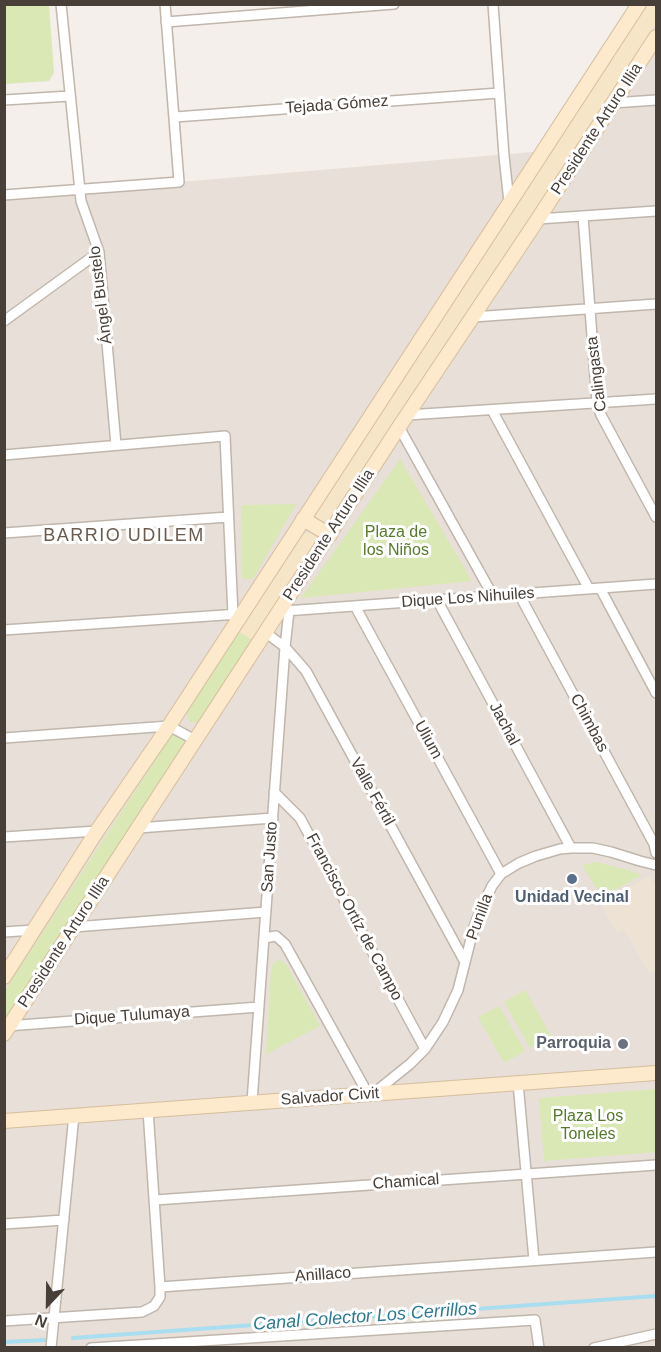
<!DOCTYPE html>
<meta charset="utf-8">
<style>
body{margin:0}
#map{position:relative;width:661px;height:1352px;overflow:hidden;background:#f4efea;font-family:Arial,sans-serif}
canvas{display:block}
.frame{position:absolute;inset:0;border:6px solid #483f38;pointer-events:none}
.north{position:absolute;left:18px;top:1274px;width:60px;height:60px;-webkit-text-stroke:4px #fff;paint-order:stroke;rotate:202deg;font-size:16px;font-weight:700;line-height:24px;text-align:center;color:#483f38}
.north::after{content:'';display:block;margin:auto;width:21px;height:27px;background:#483f38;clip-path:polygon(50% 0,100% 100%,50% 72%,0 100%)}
</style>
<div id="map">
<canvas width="661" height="1352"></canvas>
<div class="frame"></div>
<div class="north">N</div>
</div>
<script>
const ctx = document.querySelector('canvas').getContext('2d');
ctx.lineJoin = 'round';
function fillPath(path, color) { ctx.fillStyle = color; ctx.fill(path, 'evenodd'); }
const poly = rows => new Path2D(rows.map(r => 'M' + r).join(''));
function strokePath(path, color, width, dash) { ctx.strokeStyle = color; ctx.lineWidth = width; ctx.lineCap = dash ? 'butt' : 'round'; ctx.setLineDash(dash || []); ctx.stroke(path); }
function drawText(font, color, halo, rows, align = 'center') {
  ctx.font = font + ' Arial,sans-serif'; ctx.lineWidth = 6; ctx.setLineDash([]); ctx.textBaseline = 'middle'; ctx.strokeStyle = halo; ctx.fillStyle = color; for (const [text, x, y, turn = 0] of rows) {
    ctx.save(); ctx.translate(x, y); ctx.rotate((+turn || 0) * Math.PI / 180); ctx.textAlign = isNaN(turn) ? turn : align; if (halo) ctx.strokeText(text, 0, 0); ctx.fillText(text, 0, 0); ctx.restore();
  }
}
const residential = poly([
 [639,5,656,5,656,1347,5,1348,5,195,179,182,544,151]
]);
const education = poly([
 [650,876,656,888,656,970,649,974,624,929,617,933,600,903]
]);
const green = poly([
 [5,4,49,5,54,73,49,81,5,84],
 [400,459,472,581,301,598],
 [296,504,253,579,242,579,241,505],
 [239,632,254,641,199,723,190,722,187,717,187,711],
 [172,735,181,738,184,742,184,745,10,1012,5,1017,5,990],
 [596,862,628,870,642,875,602,897,582,865],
 [280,960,286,964,320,1026,266,1054,271,970,274,963,277,961],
 [525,990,551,1036,530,1048,504,1002],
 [499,1006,525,1051,504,1063,478,1017],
 [656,1089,656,1152,544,1161,539,1098]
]);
const sand = poly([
 [646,5,656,5,656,24,335,517,329,522,320,520,316,516,317,508],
 [309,533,315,535,317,542,254,641,239,632,300,536,303,534]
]);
const stream = poly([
 [73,1338,656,1296],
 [4,1342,47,1340]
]);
const street = poly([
 [61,4,81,201,99,252,116,445],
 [493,4,504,156,509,202],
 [166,22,394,4],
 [4,100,70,96],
 [613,103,656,100],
 [175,117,499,93],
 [4,195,179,182,165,4],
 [583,216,597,403,601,415,656,517],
 [538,219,656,211],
 [473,317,656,304],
 [4,321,99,252],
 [492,410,589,589],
 [407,415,656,399],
 [399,427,493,596],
 [4,455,225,436,233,615],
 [4,533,228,517],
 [600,588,656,693],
 [519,594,654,844,656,853],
 [437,600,571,848],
 [355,606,501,874],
 [285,611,656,584],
 [4,630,239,614],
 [266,633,285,647,306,671,465,962],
 [4,738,169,726,195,740],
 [274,792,300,818,425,1049],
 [138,828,273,818],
 [4,837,97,831],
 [74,927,266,912],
 [4,932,34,930],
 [264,938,276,936,285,944,368,1094],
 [7,1026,259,1007],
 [518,1083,534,1260],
 [374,1093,410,1064,425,1049,443,1022,458,990,474,927,480,911,492,886,501,874,519,863,536,856,560,849,571,848,593,848,611,852,640,861,656,865],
 [252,1102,285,647,289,611],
 [148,1110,160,1287],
 [155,1200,656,1165],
 [4,1224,64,1220],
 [4,1321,142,1312,154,1306,160,1297,160,1287,656,1252],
 [51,1348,74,1115],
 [91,1348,535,1320,539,1348],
 [594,1348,656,1334]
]);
const secondary = poly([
 [303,519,330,535],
 [4,977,97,831,169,726,639,4],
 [4,1034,399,427,538,219,656,37],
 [4,1121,656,1073]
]);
const markers = [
 [572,879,6,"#5c6f8a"],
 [623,1044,6,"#6b7280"]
];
const streetNames = [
 ["Tejada Gómez",337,105,-4],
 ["Presidente Arturo Illia",597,129,-57],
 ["Ángel Bustelo",101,295,-97],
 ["Calingasta",597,374,-97],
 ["Presidente Arturo Illia",329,535,-57],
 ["Dique Los Nihuiles",468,598,-4],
 ["Chimbas",589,723,62],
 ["Jachal",504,724,62],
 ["Ulium",428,740,61],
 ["Valle Fértil",372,792,61],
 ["San Justo",270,857,-86],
 ["Francisco Ortíz de Campo",354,917,62],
 ["Punilla",480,917,-70],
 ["Presidente Arturo Illia",64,942,-57],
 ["Dique Tulumaya",132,1016,-4],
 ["Salvador Civit",330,1097,-4],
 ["Chamical",406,1182,-4],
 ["Anillaco",323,1275,-4]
];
const parkNames = [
 ["Plaza de",396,533],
 ["los Niños",396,551],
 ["Plaza Los",588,1117],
 ["Toneles",588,1135]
];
const serviceNames = [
 ["Unidad Vecinal",572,898]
];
const worshipNames = [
 ["Parroquia",611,1044]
];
const neighbourhoodNames = [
 ["BARRIO UDILEM",124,536]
];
const waterNames = [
 ["Canal Colector Los Cerrillos",365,1317,-4]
];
fillPath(residential, '#e8e0d8');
fillPath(education, '#ede2d4');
fillPath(green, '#d9e8b4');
fillPath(sand, '#f7e5c7');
strokePath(stream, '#a8deef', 4);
strokePath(street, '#c0b6ac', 12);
strokePath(secondary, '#d6bd9d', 16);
strokePath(street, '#fff', 9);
strokePath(secondary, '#fde9cb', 14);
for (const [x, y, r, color] of markers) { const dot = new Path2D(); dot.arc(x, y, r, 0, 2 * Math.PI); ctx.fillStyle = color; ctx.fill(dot); strokePath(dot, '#fff', 2); }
drawText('16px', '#483f38', '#fff', streetNames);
drawText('16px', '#567a2b', '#fff', parkNames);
drawText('bold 16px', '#4e5e75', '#fff', serviceNames);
drawText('bold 16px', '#5b616d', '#fff', worshipNames, 'right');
ctx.letterSpacing = '1.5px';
drawText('18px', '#6b5b4f', '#fff', neighbourhoodNames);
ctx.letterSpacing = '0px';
drawText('italic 18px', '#2b7993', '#fff', waterNames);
</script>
